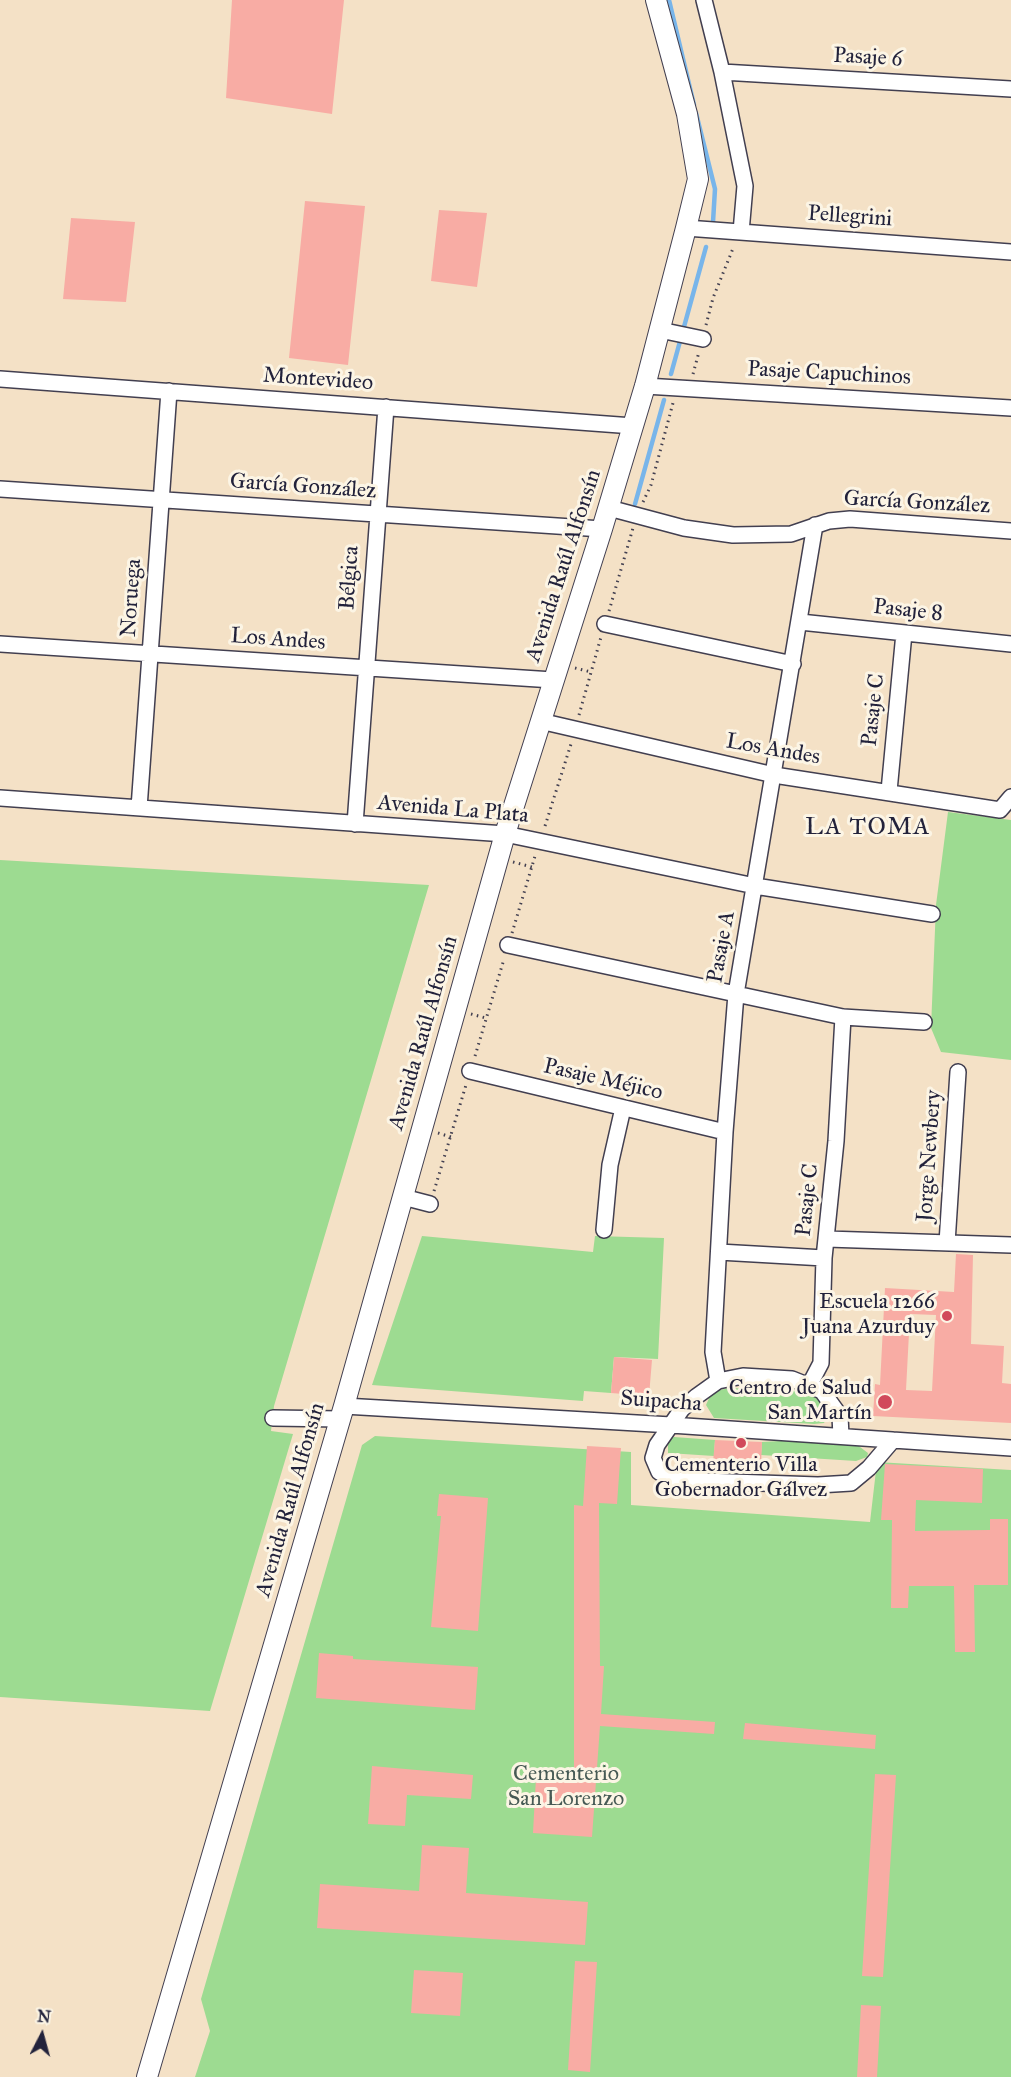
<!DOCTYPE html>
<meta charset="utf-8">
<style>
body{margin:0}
#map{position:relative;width:1011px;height:2077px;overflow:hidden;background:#f4e1c6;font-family:"IM FELL Great Primer",serif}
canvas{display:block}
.north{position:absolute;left:12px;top:2005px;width:60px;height:60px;-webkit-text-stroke:4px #fcf5e5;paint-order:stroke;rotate:6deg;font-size:16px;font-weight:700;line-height:24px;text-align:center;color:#22223b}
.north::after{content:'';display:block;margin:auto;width:21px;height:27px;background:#22223b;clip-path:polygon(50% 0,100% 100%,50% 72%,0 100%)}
</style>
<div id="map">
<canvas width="1011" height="2077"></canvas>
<div class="north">N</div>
</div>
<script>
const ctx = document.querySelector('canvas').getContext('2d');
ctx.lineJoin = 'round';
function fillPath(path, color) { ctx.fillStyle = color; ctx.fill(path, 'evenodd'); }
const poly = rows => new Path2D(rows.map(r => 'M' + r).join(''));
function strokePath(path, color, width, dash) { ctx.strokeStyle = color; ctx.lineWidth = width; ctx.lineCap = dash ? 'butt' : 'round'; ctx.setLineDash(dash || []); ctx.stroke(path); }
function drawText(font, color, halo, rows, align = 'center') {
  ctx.font = font + ' "IM FELL Great Primer",serif'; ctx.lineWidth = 6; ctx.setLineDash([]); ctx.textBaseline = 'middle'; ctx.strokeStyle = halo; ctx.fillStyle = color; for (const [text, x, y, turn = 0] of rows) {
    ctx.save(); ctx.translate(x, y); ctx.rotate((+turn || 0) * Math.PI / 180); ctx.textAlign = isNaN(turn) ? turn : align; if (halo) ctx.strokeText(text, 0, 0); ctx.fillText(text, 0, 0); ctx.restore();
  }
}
const green = poly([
 [948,812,1011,820,1011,1060,941,1052,931,1028,936,905],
 [0,860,429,885,274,1406,271,1431,293,1434,210,1711,0,1697],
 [422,1236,593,1252,595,1236,664,1238,658,1359,614,1357,611,1393,584,1391,583,1401,372,1385],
 [730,1388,805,1391,817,1397,826,1409,827,1417,824,1423,814,1424,714,1418,706,1405,710,1396,719,1390],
 [375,1436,631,1452,631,1505,870,1522,877,1462,1011,1470,1011,2077,195,2077,210,2031,201,1999,362,1445],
 [674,1437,715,1440,714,1456,668,1453,668,1440],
 [798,1440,856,1444,868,1453,867,1457,856,1461,761,1455,762,1442]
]);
const stream = poly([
 [669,0,694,105],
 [696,113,715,189,713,222],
 [671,374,706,247],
 [635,504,664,400]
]);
const building = poly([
 [232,0,344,0,332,114,226,98],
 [305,201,365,206,348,365,289,358],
 [439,210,487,213,477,287,431,281],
 [71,218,135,222,126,302,63,299],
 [956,1254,973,1255,971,1344,1004,1346,1002,1383,1011,1384,1011,1423,873,1416,875,1384,880,1385,885,1288,954,1292],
 [910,1314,936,1315,932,1391,906,1390],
 [614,1357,652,1360,649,1396,611,1393],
 [715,1440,762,1442,761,1465,713,1462],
 [587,1446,621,1448,617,1504,599,1503,600,1666,604,1666,601,1714,715,1722,714,1734,600,1726,592,1837,533,1833,536,1777,574,1779,574,1505,583,1506],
 [885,1464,983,1469,982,1503,916,1500,915,1531,990,1530,990,1519,1008,1519,1008,1585,974,1585,975,1652,955,1652,954,1586,909,1586,908,1608,891,1608,892,1520,881,1520],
 [439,1494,488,1498,478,1631,431,1627,441,1516,437,1516],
 [319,1653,353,1656,353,1659,478,1667,475,1710,316,1698],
 [745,1723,876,1735,875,1749,743,1739],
 [372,1766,473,1775,471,1799,407,1795,405,1826,368,1824],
 [875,1774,896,1775,883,1977,862,1976],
 [422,1845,469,1848,466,1893,588,1902,585,1945,317,1928,320,1884,419,1891],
 [575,1961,597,1962,590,2072,568,2070],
 [414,1970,463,1973,460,2016,411,2013],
 [861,2005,881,2006,877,2077,857,2077]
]);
const path = poly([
 [706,325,713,298,734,246],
 [693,374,699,352],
 [643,502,651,485,673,403],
 [609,611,633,528],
 [575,668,591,672],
 [579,715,601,637],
 [545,826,571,744],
 [513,862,532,867],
 [512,933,535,856],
 [471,1014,486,1018],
 [475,1056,504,959],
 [438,1133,451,1137],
 [434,1191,466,1085]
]);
const minor = poly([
 [704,0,722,72,745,186,741,232],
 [722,72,1011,89],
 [686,228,1011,252],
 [660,330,703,339],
 [0,379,633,426],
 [645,386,1011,408],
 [0,489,602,529],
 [609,508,684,528,733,535,791,534,829,521,850,519,1011,531],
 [800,622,1011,644],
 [605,624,793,664],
 [0,644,553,680],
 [540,721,774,775,1000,810,1011,797],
 [889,791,904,633],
 [0,798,505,834,755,886,932,914],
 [139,808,169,391],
 [355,824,386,407],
 [508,945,843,1017,924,1022],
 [470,1071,725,1132],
 [403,1197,430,1204],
 [604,1230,610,1165,623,1108],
 [827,1239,1011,1245],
 [947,1243,958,1072],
 [719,1252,824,1258],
 [718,1381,713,1352,725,1132,736,994,815,525],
 [810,1384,821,1363,824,1258,836,1141,843,1017],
 [344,1406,671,1425,1011,1448],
 [273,1418,340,1419],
 [841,1436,840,1416,822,1391,792,1379,743,1376,718,1381,697,1396,682,1409,657,1445,653,1458,659,1472,675,1480,818,1485,851,1483,869,1468,893,1440]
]);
const major = poly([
 [147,2077,344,1406,505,834,602,529,645,386,686,228,698,179,687,114,656,0]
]);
const markers = [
 [947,1316,6,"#d1495b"],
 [885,1402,8,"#d1495b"],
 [741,1443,6,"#d1495b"]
];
const streetNames = [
 ["Pasaje 6",868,58,3],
 ["Pellegrini",850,217,4],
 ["Pasaje Capuchinos",829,374,3],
 ["Montevideo",318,380,4],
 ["García González",303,487,4],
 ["García González",917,503,3],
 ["Avenida Raúl Alfonsín",564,566,-72],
 ["Bélgica",350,578,-86],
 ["Noruega",132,598,-86],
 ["Pasaje 8",908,611,6],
 ["Los Andes",278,640,4],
 ["Pasaje C",874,710,-84],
 ["Los Andes",773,750,10],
 ["Avenida La Plata",453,810,5],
 ["Pasaje A",722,947,-80],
 ["Avenida Raúl Alfonsín",424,1033,-74],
 ["Pasaje Méjico",603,1080,13],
 ["Jorge Newbery",930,1156,-86],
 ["Pasaje C",808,1200,-84],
 ["Suipacha",661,1402,4],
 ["Avenida Raúl Alfonsín",291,1500,-74]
];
const poiNames = [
 ["Escuela 1266",935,1303],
 ["Juana Azurduy",935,1328],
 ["Centro de Salud",872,1389],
 ["San Martín",872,1414],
 ["Cementerio Villa",741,1466,"center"],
 ["Gobernador Gálvez",741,1491,"center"]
];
const parkNames = [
 ["Cementerio",566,1775],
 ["San Lorenzo",566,1800]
];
const neighbourhoodNames = [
 ["LA TOMA",868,828]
];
fillPath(green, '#9ddb91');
strokePath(stream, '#78b5ea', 4.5);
fillPath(building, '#f8aca4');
strokePath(minor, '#423f50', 18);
strokePath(major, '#423f50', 22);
strokePath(path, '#423f50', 3, [1.5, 4.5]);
strokePath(minor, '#fff', 15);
strokePath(major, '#fff', 20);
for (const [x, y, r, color] of markers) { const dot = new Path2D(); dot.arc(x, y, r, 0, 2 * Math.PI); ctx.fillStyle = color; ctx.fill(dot); strokePath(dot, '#fcf5e5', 2); }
drawText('22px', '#22223b', '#fcf5e5', streetNames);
drawText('22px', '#22223b', '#fcf5e5', poiNames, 'right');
drawText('22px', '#475a55', '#fcf5e5', parkNames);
ctx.letterSpacing = '1.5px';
drawText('24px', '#22223b', '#fcf5e5', neighbourhoodNames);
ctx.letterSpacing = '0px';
</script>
